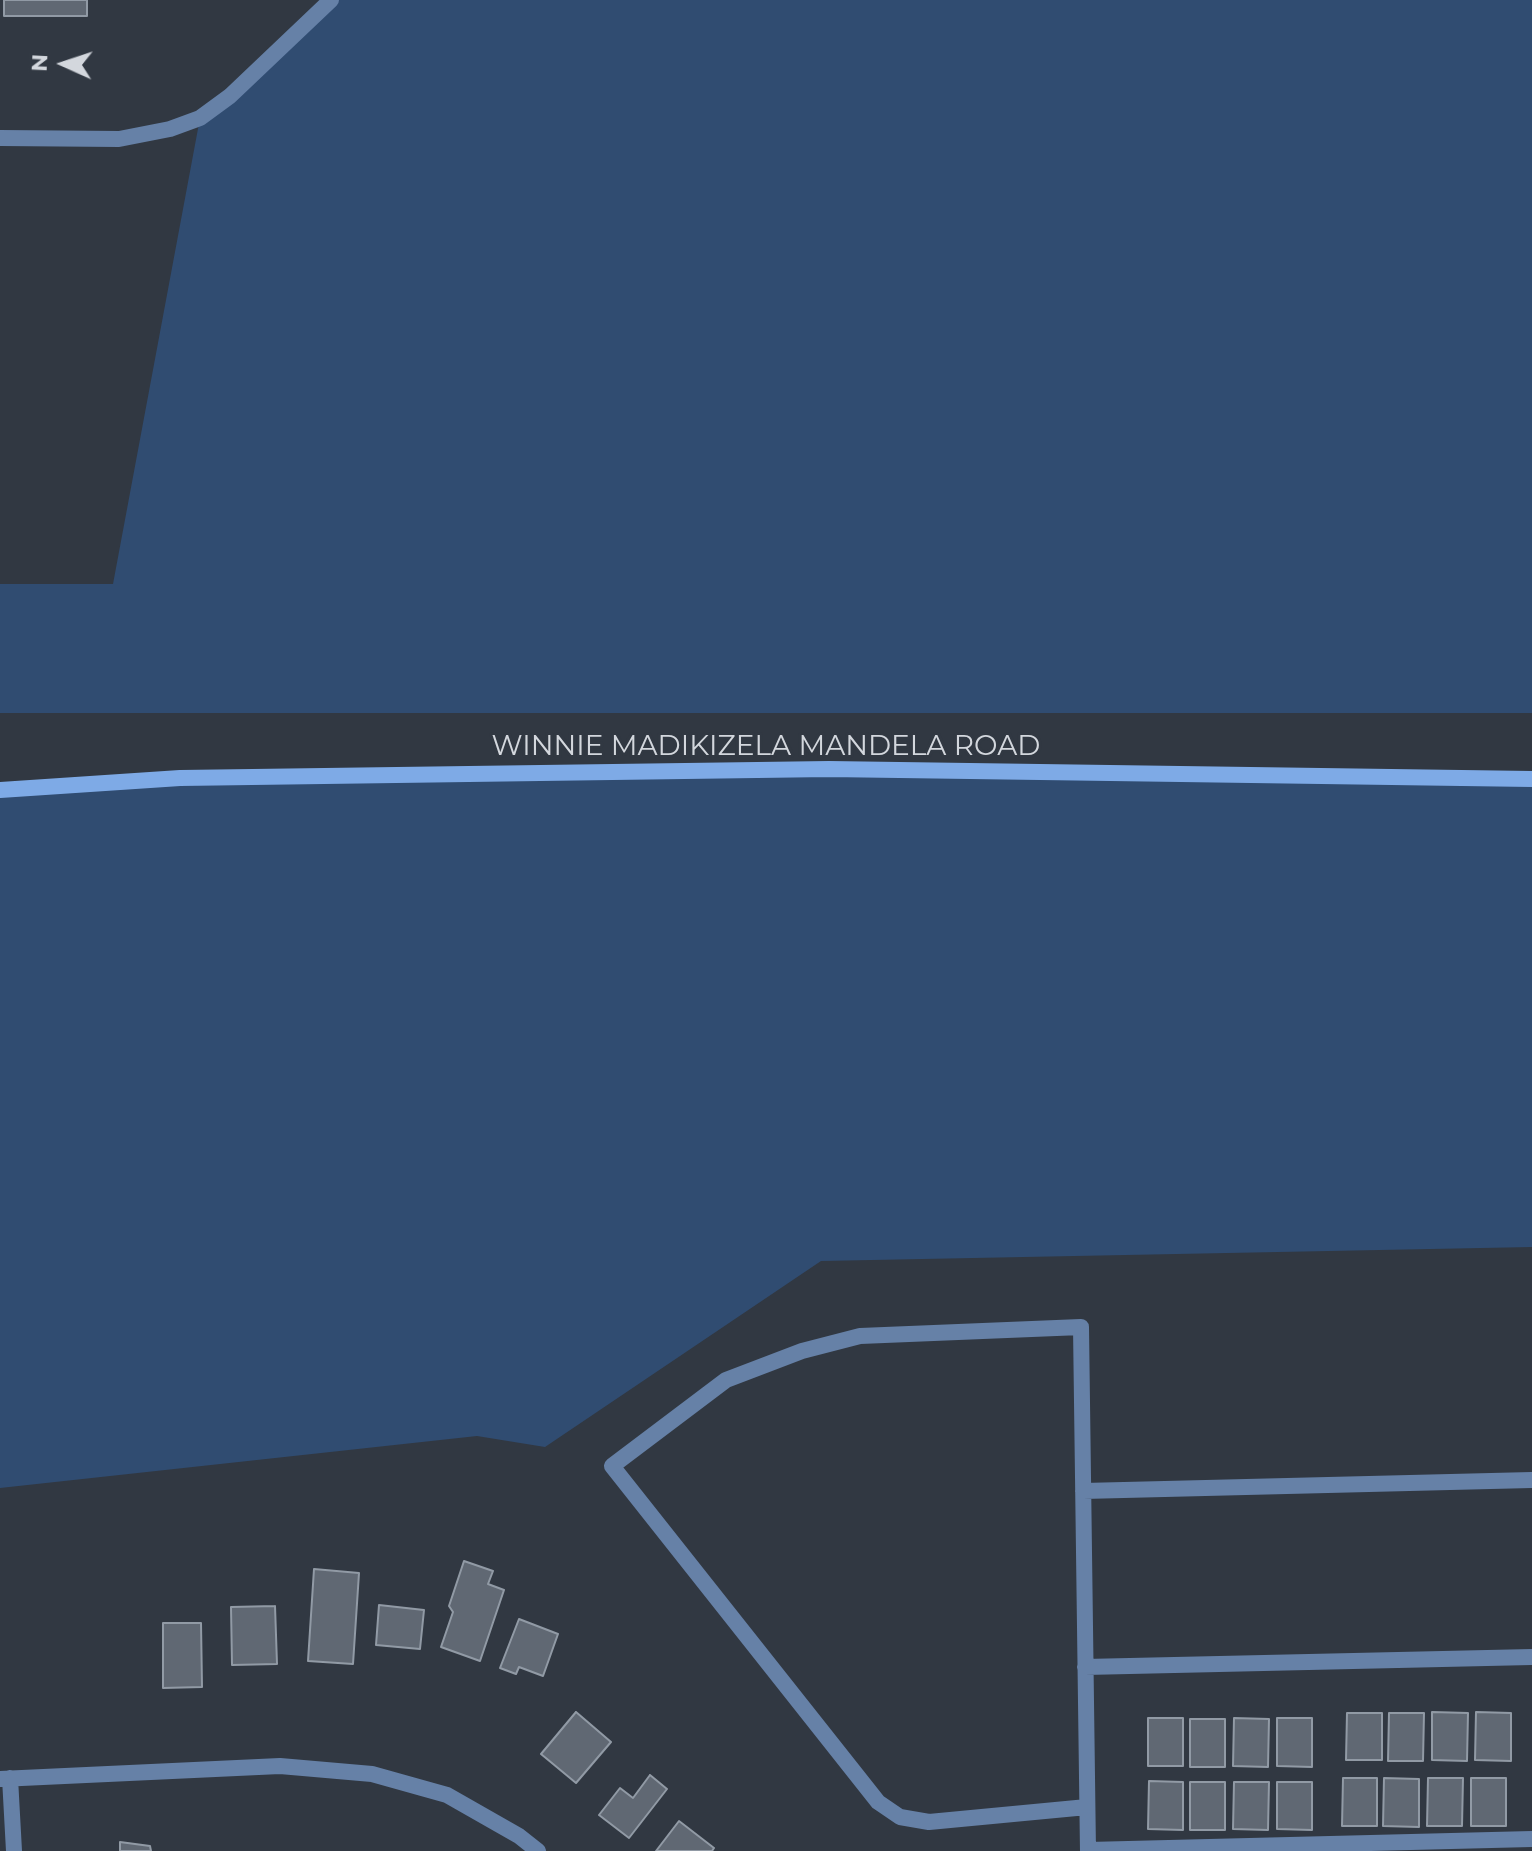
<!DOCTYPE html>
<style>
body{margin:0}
#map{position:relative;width:1532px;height:1851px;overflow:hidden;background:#313842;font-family:Montserrat,sans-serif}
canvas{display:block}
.north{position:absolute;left:24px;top:24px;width:80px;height:80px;-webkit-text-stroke:6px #313842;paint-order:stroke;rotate:273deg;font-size:22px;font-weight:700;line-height:32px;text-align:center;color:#d3d7dd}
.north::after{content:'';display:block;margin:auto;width:28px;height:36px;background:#d3d7dd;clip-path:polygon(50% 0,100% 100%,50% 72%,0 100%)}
</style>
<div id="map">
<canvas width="1532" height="1851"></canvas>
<div class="north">N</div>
</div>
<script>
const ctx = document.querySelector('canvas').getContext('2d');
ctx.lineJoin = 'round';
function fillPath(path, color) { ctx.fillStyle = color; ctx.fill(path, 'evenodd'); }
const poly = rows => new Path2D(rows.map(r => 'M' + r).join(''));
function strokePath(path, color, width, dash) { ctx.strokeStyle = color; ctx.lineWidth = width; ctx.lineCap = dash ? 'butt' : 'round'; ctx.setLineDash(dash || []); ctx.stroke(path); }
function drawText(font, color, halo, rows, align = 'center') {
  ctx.font = font + ' Montserrat,sans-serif'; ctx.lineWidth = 6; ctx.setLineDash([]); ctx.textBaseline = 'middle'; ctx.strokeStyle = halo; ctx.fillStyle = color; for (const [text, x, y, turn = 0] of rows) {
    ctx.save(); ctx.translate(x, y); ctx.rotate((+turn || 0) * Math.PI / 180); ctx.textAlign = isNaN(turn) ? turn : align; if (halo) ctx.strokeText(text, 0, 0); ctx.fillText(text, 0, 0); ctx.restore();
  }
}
const green = poly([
 [331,0,1532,0,1532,713,0,713,0,584,113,584,200,118],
 [829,769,1532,779,1532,1247,821,1261,545,1447,477,1436,0,1488,0,790]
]);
const building = poly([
 [4,0,87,0,87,16,4,16,4,0],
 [464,1561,493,1571,488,1584,504,1590,480,1661,441,1647,453,1612,449,1606,464,1561],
 [314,1569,359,1573,353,1664,308,1661,314,1569],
 [379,1605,424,1610,420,1649,376,1645,379,1605],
 [275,1606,277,1664,232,1665,231,1607,275,1606],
 [519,1619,558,1634,543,1676,519,1667,516,1674,500,1668,519,1619],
 [163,1623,201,1623,202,1687,163,1688,163,1623],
 [576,1712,611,1742,576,1783,541,1754,576,1712],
 [1432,1712,1468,1713,1467,1761,1432,1760,1432,1712],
 [1476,1712,1511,1713,1511,1761,1475,1760,1476,1712],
 [1347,1713,1382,1713,1382,1760,1346,1760,1347,1713],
 [1389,1713,1424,1713,1423,1761,1388,1761,1389,1713],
 [1148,1718,1183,1718,1183,1766,1148,1766,1148,1718],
 [1234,1718,1269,1719,1268,1767,1233,1766,1234,1718],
 [1277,1718,1312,1718,1312,1767,1277,1766,1277,1718],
 [1190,1719,1225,1719,1225,1767,1190,1767,1190,1719],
 [650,1775,667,1789,629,1838,599,1815,620,1788,633,1798,650,1775],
 [1343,1778,1377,1778,1377,1826,1342,1826,1343,1778],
 [1384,1778,1419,1779,1419,1827,1383,1826,1384,1778],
 [1428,1778,1463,1778,1462,1826,1427,1826,1428,1778],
 [1471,1778,1506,1778,1506,1826,1471,1826,1471,1778],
 [1149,1781,1183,1782,1183,1830,1148,1829,1149,1781],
 [1190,1782,1225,1782,1225,1830,1190,1830,1190,1782],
 [1234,1782,1269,1782,1268,1830,1233,1829,1234,1782],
 [1277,1782,1312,1782,1312,1830,1277,1829,1277,1782],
 [679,1821,714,1848,712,1851,656,1851,679,1821],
 [120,1842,150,1846,151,1851,120,1851,120,1842]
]);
const street = poly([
 [0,138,119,139,170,129,200,118,230,96,331,0],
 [1083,1491,1532,1480],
 [1085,1667,1532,1657],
 [10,1778,14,1851],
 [0,1779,280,1766,372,1774,447,1795,519,1836,538,1851],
 [1087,1807,929,1822,900,1817,878,1802,612,1466,726,1380,802,1351,860,1336,1081,1327,1088,1851],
 [1088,1850,1532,1839]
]);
const secondary = poly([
 [0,790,180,778,829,769,1532,779]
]);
const streetNames = [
 ["WINNIE MADIKIZELA MANDELA ROAD",766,747]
];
fillPath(green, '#304c71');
fillPath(building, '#606873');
strokePath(building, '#919aa5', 2);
strokePath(street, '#6681a7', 16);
strokePath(secondary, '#7eaae6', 16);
drawText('28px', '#d3d7dd', '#313842', streetNames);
</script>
